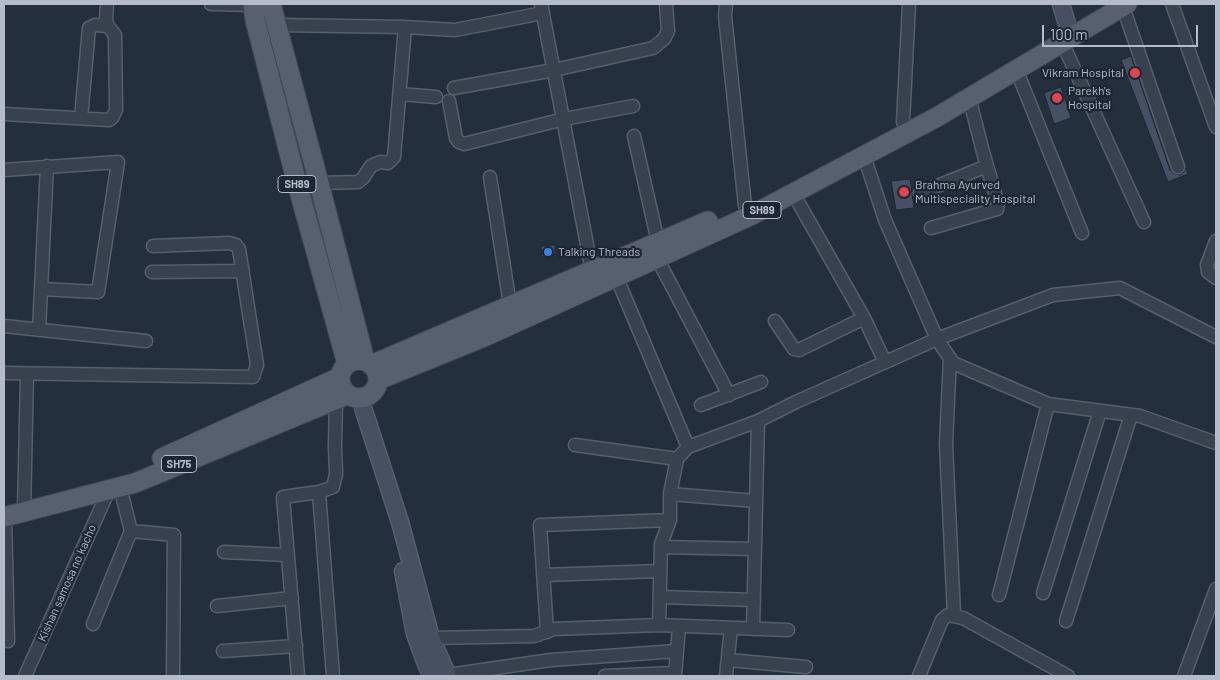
<!DOCTYPE html>
<style>
body{margin:0}
#map{position:relative;width:1220px;height:680px;overflow:hidden;background:#242f3e;font-family:Barlow,sans-serif}
canvas{display:block}
.frame{position:absolute;inset:0;border:5px solid #b4bcc9;pointer-events:none}
.scale{position:absolute;left:1042px;top:25px;width:156px;height:22px;box-sizing:border-box;border:2px solid #b4bcc9;border-top:0;padding-left:6px;font-size:15px;line-height:18px;white-space:nowrap;color:#b4bcc9;-webkit-text-stroke:4px #1d2633;paint-order:stroke}
</style>
<div id="map">
<canvas width="1220" height="680"></canvas>
<div class="frame"></div>
<div class="scale">100 m</div>
</div>
<script>
const ctx = document.querySelector('canvas').getContext('2d');
ctx.lineJoin = 'round';
function fillPath(path, color) { ctx.fillStyle = color; ctx.fill(path, 'evenodd'); }
const poly = rows => new Path2D(rows.map(r => 'M' + r).join(''));
function strokePath(path, color, width, dash) { ctx.strokeStyle = color; ctx.lineWidth = width; ctx.lineCap = dash ? 'butt' : 'round'; ctx.setLineDash(dash || []); ctx.stroke(path); }
function drawText(font, color, halo, rows, align = 'center') {
  ctx.font = font + ' Barlow,sans-serif'; ctx.lineWidth = 4.5; ctx.setLineDash([]); ctx.textBaseline = 'middle'; ctx.strokeStyle = halo; ctx.fillStyle = color; for (const [text, x, y, turn = 0] of rows) {
    ctx.save(); ctx.translate(x, y); ctx.rotate((+turn || 0) * Math.PI / 180); ctx.textAlign = isNaN(turn) ? turn : align; if (halo) ctx.strokeText(text, 0, 0); ctx.fillText(text, 0, 0); ctx.restore();
  }
}
const building = poly([
 [1131,56,1170,170,1173,173,1180,175,1184,172,1186,168,1188,174,1168,182,1121,60,1131,56],
 [1061,87,1071,118,1054,124,1044,93,1061,87],
 [910,179,914,208,896,210,891,181,910,179],
 [555,245,555,254,542,257,541,246,555,245]
]);
const street = poly([
 [211,4,253,5],
 [541,4,592,271],
 [726,4,725,16,745,206],
 [1172,4,1216,127],
 [1123,7,1178,167],
 [277,25,405,27,455,30,543,13],
 [1062,42,1144,222],
 [1016,69,1082,233],
 [454,88,554,70,653,48,664,39,668,31,666,4],
 [400,94,436,97],
 [449,101,456,138,459,142,464,144,564,119,633,106],
 [4,114,109,120,112,118,116,110,115,35,108,26,106,20,107,4],
 [81,118,89,28,95,25,108,26],
 [903,122,909,4],
 [634,136,658,242],
 [864,156,885,220,937,339,953,363,1048,404,1140,416,1216,443],
 [4,170,118,162,98,292,41,289],
 [490,177,510,305],
 [296,180,319,183,358,182,363,178,371,166,380,162,388,163,394,157,405,27],
 [793,193,864,318,885,362],
 [920,193,987,166],
 [931,228,997,209,998,204,983,152,969,97],
 [1216,241,1207,265,1208,272,1216,278],
 [657,258,729,395],
 [152,272,243,271],
 [616,276,688,447,677,459,670,494,670,520,661,544,659,625],
 [775,321,794,349,799,350,864,318],
 [4,326,146,341],
 [39,330,47,166],
 [950,358,946,444,954,615],
 [4,373,253,377,257,365,239,249,236,245,229,243,153,246],
 [701,405,761,382],
 [575,445,677,459],
 [688,447,758,421,796,402,937,339,1053,295,1120,288,1216,337],
 [120,487,131,531,174,535,173,676],
 [319,492,333,676],
 [670,494,756,501],
 [24,512,27,374],
 [5,517,8,641],
 [661,547,755,549],
 [224,552,287,555],
 [543,575,660,571],
 [1043,593,1100,411],
 [999,595,1048,404],
 [660,597,754,600],
 [217,606,292,598],
 [1066,621,1131,415],
 [93,624,131,531],
 [753,629,758,421],
 [547,632,540,525,670,520],
 [431,638,534,636,554,629,659,625,788,630],
 [223,651,296,646],
 [728,660,806,667],
 [448,675,551,660,677,651],
 [25,676,109,490],
 [298,676,283,497,319,492,333,487,336,474,335,447,336,399],
 [605,676,675,673],
 [675,676,679,626],
 [726,676,731,628],
 [919,676,942,620,948,615,963,618,1068,676],
 [1184,676,1216,589]
]);
const secondary = poly([
 [1061,4,1067,24],
 [361,397,364,411,400,522,431,638,448,676],
 [403,571,415,634,426,664,432,676]
]);
const primary = poly([
 [253,4,255,20,296,180,347,364],
 [271,4,319,183,365,361],
 '340 379a19 19 0 1 1 38 0a19 19 0 1 1-38 0Z',
 [371,365,708,221],
 [378,380,484,337,752,215,937,117,1127,4],
 [162,458,340,377],
 [4,517,135,483,347,395]
]);
const markers = [
 [1135,73,6,"#e0444e"],
 [1057,98,6,"#e0444e"],
 [904,192,6,"#e0444e"],
 [548,252,5,"#3f7fe0"]
];
const shields = [
 [297,184,38],
 [762,210,38],
 [179,464,35]
];
const shieldNames = [
 ["SH89",297,184],
 ["SH89",762,210],
 ["SH75",179,464]
];
const poiNames = [
 ["Vikram Hospital",1124,73,"right"],
 ["Parekh's",1068,91],
 ["Hospital",1068,105],
 ["Brahma Ayurved",915,185],
 ["Multispeciality Hospital",915,199],
 ["Talking Threads",558,252]
];
const streetNames = [
 ["Kishan samosa no kacho",67,583,-66]
];
fillPath(building, '#455162');
strokePath(building, '#1f2835', 1);
strokePath(street, '#565f6c', 15);
strokePath(secondary, '#565f6c', 19);
strokePath(primary, '#414a57', 21);
strokePath(street, '#38414e', 12);
strokePath(secondary, '#465061', 16);
strokePath(primary, '#56606e', 19);
for (const [x, y, r, color] of markers) { const dot = new Path2D(); dot.arc(x, y, r, 0, 2 * Math.PI); ctx.fillStyle = color; ctx.fill(dot); strokePath(dot, '#1d2633', 2); }
for (const [x, y, w] of shields) { const box = new Path2D(); box.roundRect(x - w / 2, y - 8.5, w, 17, 4); ctx.fillStyle = '#1d2633'; ctx.fill(box); strokePath(box, '#b4bcc9', 1); }
drawText('bold 11px', '#b4bcc9', null, shieldNames);
drawText('12px', '#b4bcc9', '#1d2633', poiNames, 'left');
drawText('12px', '#b4bcc9', '#1d2633', streetNames);
</script>
